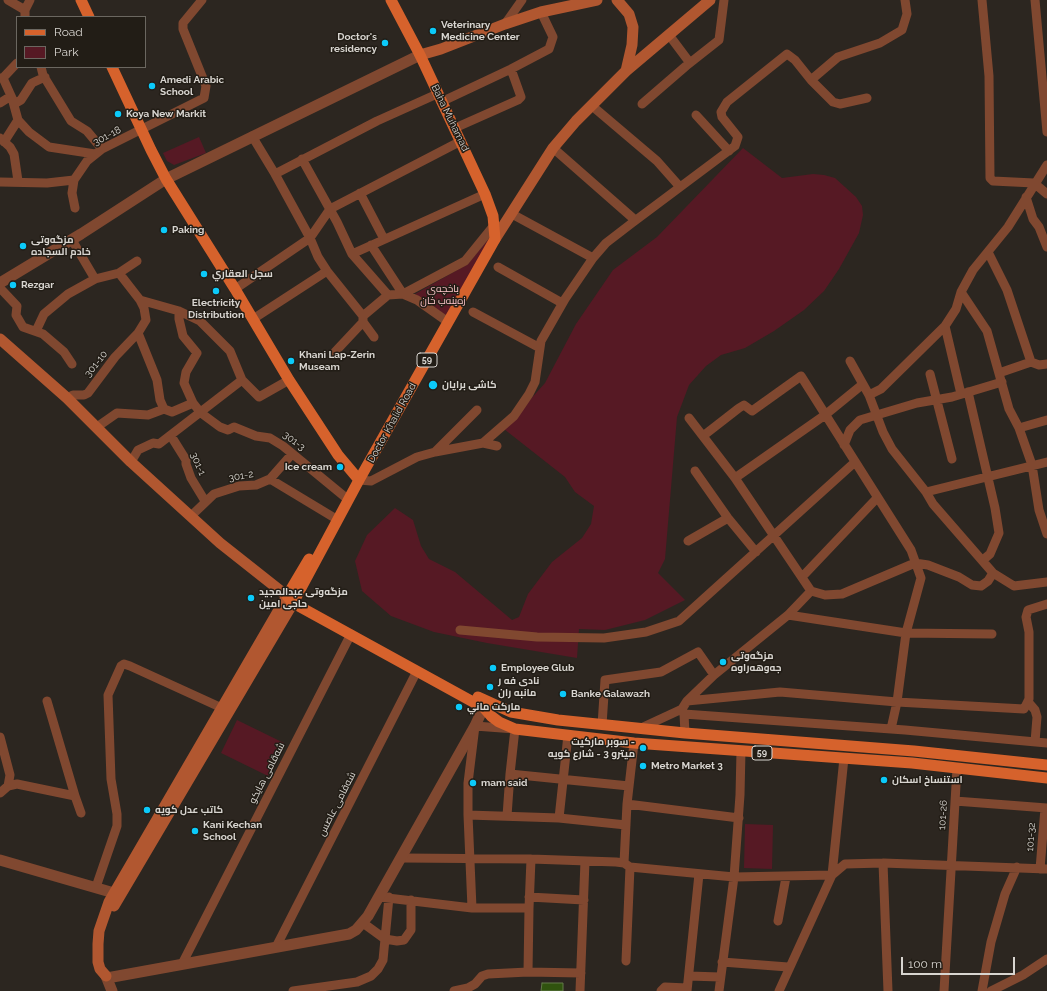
<!DOCTYPE html>
<meta charset="utf-8">
<style>
body{margin:0}
#map{position:relative;width:1047px;height:991px;overflow:hidden;background:#2c2620;font-family:Raleway,sans-serif}
canvas{display:block}
.legend{position:absolute;left:16px;top:16px;width:130px;height:52px;box-sizing:border-box;background:#221d16;border:1px solid #6b6760;margin:0;padding:5px 7px;list-style:none;font-size:12px;color:#d8d5d0}
.legend li{display:flex;align-items:center;gap:8px;height:20px}
.legend b{width:20px;border:1px solid #6b6760}
.scale{position:absolute;left:901px;top:957px;width:114px;height:18px;box-sizing:border-box;border:2px solid #d8d5d0;border-top:0;padding-left:5px;font-size:12px;line-height:14px;white-space:nowrap;color:#d8d5d0;-webkit-text-stroke:3px #221d16;paint-order:stroke}
</style>
<div id="map">
<canvas width="1047" height="991"></canvas>
<ul class="legend">
<li><b style="height:5px;background:#d6622c"></b>Road</li>
<li><b style="height:11px;background:#561924"></b>Park</li>
</ul>
<div class="scale">100 m</div>
</div>
<script>
const ctx = document.querySelector('canvas').getContext('2d');
ctx.lineJoin = 'round';
function fillPath(path, color) { ctx.fillStyle = color; ctx.fill(path, 'evenodd'); }
const poly = rows => new Path2D(rows.map(r => 'M' + r).join(''));
function strokePath(path, color, width, dash) { ctx.strokeStyle = color; ctx.lineWidth = width; ctx.lineCap = dash ? 'butt' : 'round'; ctx.setLineDash(dash || []); ctx.stroke(path); }
function drawText(font, color, halo, rows, align = 'center') {
  ctx.font = font + ' Raleway,Cairo,sans-serif'; ctx.lineWidth = 3; ctx.setLineDash([]); ctx.textBaseline = 'middle'; ctx.strokeStyle = halo; ctx.fillStyle = color; for (const [text, x, y, turn = 0] of rows) {
    ctx.save(); ctx.translate(x, y); ctx.rotate((+turn || 0) * Math.PI / 180); ctx.textAlign = isNaN(turn) ? turn : align; if (halo) ctx.strokeText(text, 0, 0); ctx.fillText(text, 0, 0); ctx.restore();
  }
}
const green = poly([
 [199,137,206,153,174,165,167,161,163,153],
 [743,148,782,178,813,174,824,175,835,178,856,197,862,206,863,215,859,233,839,269,824,291,804,310,774,331,745,348,721,355,706,366,689,385,677,417,665,559,658,573,685,600,645,620,605,630,579,629,577,658,487,643,434,632,391,616,362,591,355,561,367,535,395,508,413,520,421,546,429,559,455,572,512,620,519,617,528,594,552,562,582,538,591,524,594,506,575,492,565,477,504,429,545,383,576,324,613,270,657,237],
 [489,238,485,253,448,317,415,294,468,264],
 [237,720,284,743,268,776,221,753],
 [745,824,773,825,772,869,744,868]
]);
const water = poly([
 [542,983,563,983,563,991,541,991,542,983]
]);
const minor = poly([
 [8,0,25,10],
 [982,0,989,76,990,178,993,181,1034,183,1047,194],
 [1035,0,1047,132],
 [25,17,25,10,30,0],
 [505,24,522,0],
 [669,35,690,63],
 [41,67,43,75,71,121,87,131,102,149],
 [0,78,3,78,12,98,18,120,29,132,49,147,95,154],
 [3,78,17,63],
 [867,98,840,104,833,102,811,80,838,57,880,43,902,30,907,14,905,0],
 [441,102,511,69,549,49,553,37,541,12],
 [0,103,11,96],
 [14,104,21,100,32,83,45,77],
 [642,104,686,66,719,40,724,0],
 [591,105,657,161,680,187],
 [696,115,729,151],
 [455,128,518,100,521,97,511,69],
 [252,136,275,174,310,238,318,257,327,271,363,316,363,322,374,337],
 [0,138,10,147,14,154,18,181],
 [4,142,18,120],
 [553,148,635,220],
 [302,159,337,222,352,254,388,295],
 [275,174,377,121,437,94],
 [0,182,47,183,74,180],
 [360,193,384,239],
 [1026,197,1033,219,1039,227,1047,247],
 [75,208,72,193,74,180,87,161,102,149,204,98,206,86,183,29,183,23,202,0],
 [512,214,593,258],
 [72,240,95,279],
 [371,245,403,294,417,300,448,322],
 [988,252,1007,290,1031,362],
 [352,254,485,194],
 [498,267,562,303],
 [119,273,140,300,179,311,200,321,230,351,242,380],
 [0,288,17,306,16,315,23,327,43,334,64,352,72,364],
 [235,289,310,238,330,209,461,141],
 [961,292,987,331,1009,409,1019,428,1032,465,1039,510,1047,534],
 [179,311,179,319,183,336,197,353,186,372,184,383,193,403,201,413,220,427,228,430,234,427,256,436,270,438,283,446,345,497],
 [473,312,540,348],
 [363,316,388,295,403,294,465,261,495,224],
 [253,319,327,271],
 [945,326,961,394],
 [36,331,44,314,68,294,95,279,119,273,137,261],
 [138,333,157,380,160,400,164,409,172,412,193,403],
 [333,354,363,322],
 [850,361,869,395,883,432,892,449,926,492,933,504,993,573,1014,586,1047,582],
 [999,373,1031,362,1039,365,1047,364],
 [930,374,952,459],
 [968,392,995,508,999,533,990,554,983,560],
 [869,395,881,389,945,326,956,309,961,292,973,270,1008,227,1047,165],
 [67,398,73,395,84,395,88,393,115,357,138,333,146,320,144,308,140,300],
 [689,418,735,478,811,591,825,595,842,594,915,563,928,565,959,577,972,585,981,586,988,581,993,573],
 [97,427,117,413,148,415,164,409],
 [1019,428,1047,420],
 [171,436,186,460,186,464,191,478,205,501],
 [703,436,739,408,744,405,752,411,801,376,911,550,921,578,906,633,897,702,891,729],
 [483,443,514,416,529,394,535,382,541,341,565,299,593,258,606,243,632,223,735,146,738,137,722,117,721,112,727,102,787,54,795,60,811,80],
 [844,445,850,430,860,420,917,403,952,397,1002,382],
 [435,452,477,410],
 [131,462,138,450,153,443,159,444,242,380,259,397,289,380],
 [695,471,728,518,756,552],
 [735,478,825,415,863,384],
 [270,479,333,517],
 [359,480,371,481,417,457,435,452,483,443,497,446],
 [926,492,1047,462],
 [191,516,214,494,239,486,256,485,270,479,292,454],
 [688,541,728,518],
 [802,577,877,498],
 [788,615,906,633,992,634],
 [460,630,537,637,604,638,646,632,679,621,855,462],
 [687,701,780,692,897,702,1024,709,1029,699,1029,632,1026,617,1028,610,1047,604],
 [1029,703,1035,710,1037,717,1035,742],
 [682,709,684,714,905,730,1047,743],
 [684,714,685,733],
 [602,725,605,680,661,672,698,652,714,675],
 [641,728,682,709,687,701,714,675,788,615,811,591],
 [0,737,10,775,8,786,0,793],
 [8,786,17,784,75,796,47,701],
 [75,796,81,813],
 [955,801,1047,808],
 [627,804,634,743],
 [507,816,510,774],
 [559,818,568,735],
 [626,825,559,818,468,815,468,783,475,726,515,729,510,774,629,786],
 [402,858,531,859,616,862,624,863,630,867,734,877,832,875,845,864,883,863,1047,869],
 [624,863,627,804,739,818],
 [883,863,888,991],
 [1040,869,1045,808],
 [96,887,117,826,117,814,111,779,108,695,121,666,124,664,130,666,222,708],
 [379,897,472,908,468,815],
 [529,897,584,900],
 [472,908,529,908,531,859],
 [778,921,786,877],
 [363,923,385,939,397,941,404,940,411,930,411,900],
 [276,947,417,671],
 [626,961,630,867],
 [722,962,788,967],
 [182,964,351,634],
 [528,972,581,973],
 [689,976,720,977],
 [293,991,357,982,371,976,378,969,383,960,389,897],
 [454,991,468,988,475,984,482,976,488,974,528,972,529,908],
 [580,991,585,861],
 [661,991,665,987,687,988],
 [687,991,699,874],
 [719,991,734,877,740,795,741,751],
 [779,991,832,875,844,758],
 [944,991,957,768],
 [982,991,991,942,1005,894,1017,867],
 [991,991,1023,975,1047,959]
]);
const tertiary = poly([
 [0,283,81,234,166,179,420,55],
 [0,860,114,893],
 [106,976,112,991],
 [107,978,349,934,356,930,368,916,475,726,486,702]
]);
const secondary = poly([
 [617,0,629,14,633,27,632,45,626,71],
 [420,55,441,49,505,24,541,12,597,0],
 [495,239,553,148,576,121,626,71,710,0],
 [0,339,67,398,131,462,220,543,287,596,109,902,99,931,98,944,98,962,100,969,106,976],
 [114,906,293,603]
]);
const primary = poly([
 [81,0,89,17],
 [112,67,151,150,166,179,235,289,289,380,338,455,359,480],
 [287,596,293,603,484,708,491,716,499,722,515,729,634,743,912,763,1047,778],
 [287,596,309,559],
 [293,603,359,480,495,239,493,216,485,194,420,55,391,0],
 [478,697,511,712,558,720,685,733,914,751,1047,765]
]);
const markers = [
 [433,31,4,"#0bcafa"],
 [385,43,4,"#0bcafa"],
 [152,86,4,"#0bcafa"],
 [118,114,4,"#0bcafa"],
 [164,230,4,"#0bcafa"],
 [23,246,4,"#0bcafa"],
 [204,274,4,"#0bcafa"],
 [13,285,4,"#0bcafa"],
 [216,291,4,"#0bcafa"],
 [291,361,4,"#0bcafa"],
 [433,385,5,"#0bcafa"],
 [340,467,4,"#0bcafa"],
 [251,598,4,"#0bcafa"],
 [723,662,4,"#0bcafa"],
 [493,668,4,"#0bcafa"],
 [490,687,4,"#0bcafa"],
 [563,694,4,"#0bcafa"],
 [459,707,4,"#0bcafa"],
 [643,748,4,"#0bcafa"],
 [643,766,4,"#0bcafa"],
 [884,780,4,"#0bcafa"],
 [473,783,4,"#0bcafa"],
 [147,810,4,"#0bcafa"],
 [195,831,4,"#0bcafa"]
];
const shields = [
 [427,360,20],
 [762,753,20]
];
const shieldNames = [
 ["59",427,360],
 ["59",762,753]
];
const poiNames = [
 ["Veterinary",441,25],
 ["Medicine Center",441,37],
 ["Doctor's",377,37,"right"],
 ["residency",377,49,"right"],
 ["Amedi Arabic",160,80],
 ["School",160,92],
 ["Koya New Markit",126,114],
 ["Paking",172,230],
 ["مزگه‌وتی",31,240],
 ["خادم السجاده",31,252],
 ["سجل العقاري",212,274],
 ["Rezgar",21,285],
 ["Electricity",216,303,"center"],
 ["Distribution",216,315,"center"],
 ["Khani Lap-Zerin",299,355],
 ["Museam",299,367],
 ["كاشی برایان",442,385],
 ["Ice cream",332,467,"right"],
 ["مزگه‌وتی عبدالمجید",259,592],
 ["حاجی امین",259,604],
 ["مزگه‌وتی",731,656],
 ["جه‌وهه‌راوه",731,668],
 ["Employee Glub",501,668],
 ["نادی فه ر",498,681],
 ["مانبه ران",498,693],
 ["Banke Galawazh",571,694],
 ["مارکت ماني",467,707],
 ["سوبر ماركيت -",635,742,"right"],
 ["ميترو 3 - شارع كويه",635,754,"right"],
 ["Metro Market 3",651,766],
 ["استنساخ اسکان",892,780],
 ["mam said",481,783],
 ["كاتب عدل كويه",155,810],
 ["Kani Kechan",203,825],
 ["School",203,837]
];
const streetNames = [
 ["Baha Muhamad",450,118,64],
 ["301-18",107,136,-28],
 ["301-10",96,364,-52],
 ["Doctor Khalid Road",392,423,-61],
 ["301-3",294,441,37],
 ["301-1",198,464,67],
 ["301-2",241,476,-10],
 ["شه‌قامی هایكو",267,773,-63],
 ["شه‌قامی عاصس",337,804,-63],
 ["101-26",943,815,-86],
 ["101-32",1031,837,-86]
];
const parkNames = [
 ["باخچه‌ی",443,289],
 ["زه‌ینه‌ب خان",443,301]
];
fillPath(green, '#561924');
fillPath(water, '#30530e');
strokePath(water, '#627a48', 1);
strokePath(minor, '#804830', 9);
strokePath(tertiary, '#804830', 11);
strokePath(secondary, '#b15730', 11);
strokePath(primary, '#d6622c', 11);
for (const [x, y, r, color] of markers) { const dot = new Path2D(); dot.arc(x, y, r, 0, 2 * Math.PI); ctx.fillStyle = color; ctx.fill(dot); strokePath(dot, '#221d16', 1.5); }
for (const [x, y, w] of shields) { const box = new Path2D(); box.roundRect(x - w / 2, y - 7, w, 14, 3); ctx.fillStyle = '#221d16'; ctx.fill(box); strokePath(box, '#d8d5d0', 1); }
drawText('bold 9px', '#d8d5d0', null, shieldNames);
drawText('bold 10px', '#d8d5d0', '#221d16', poiNames, 'left');
drawText('10px', '#d8d5d0', '#221d16', streetNames);
drawText('10px', '#fdc5ca', '#221d16', parkNames);
</script>
